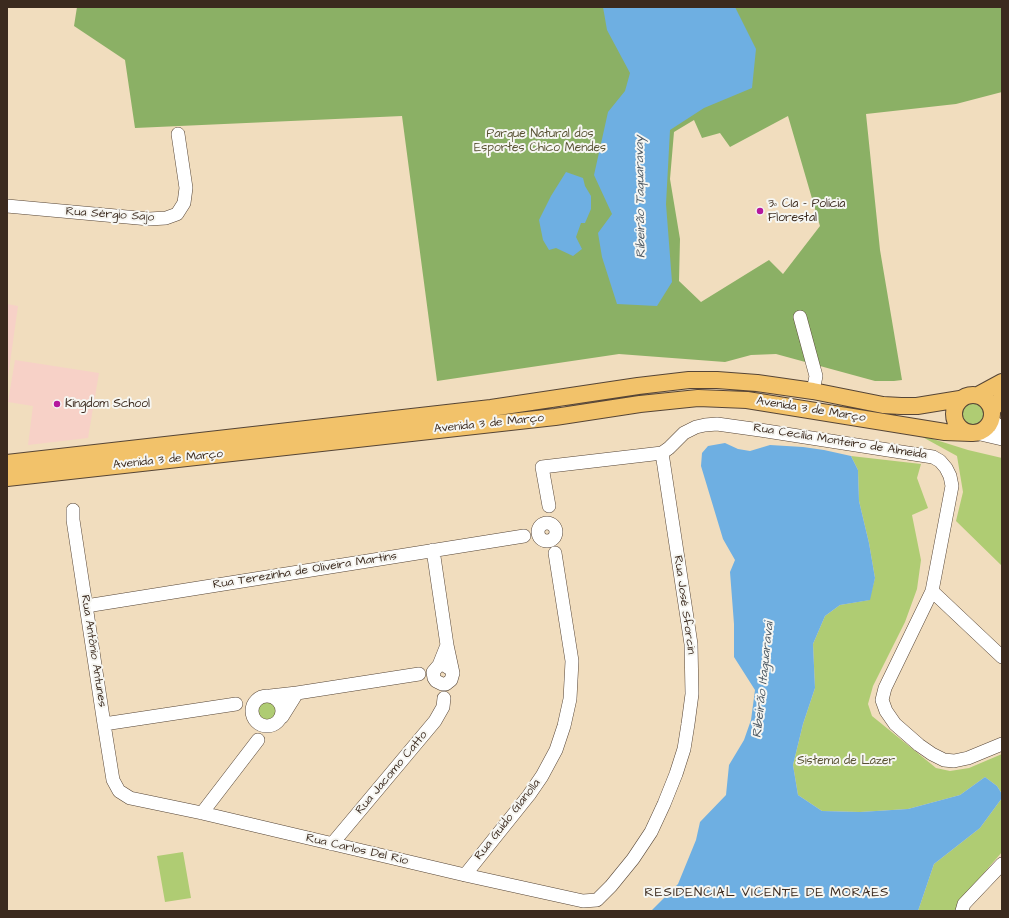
<!DOCTYPE html>
<meta charset="utf-8">
<style>
body{margin:0}
#map{position:relative;width:1009px;height:918px;overflow:hidden;background:#f1ddbe;font-family:"Architects Daughter",sans-serif}
canvas{display:block}
.frame{position:absolute;inset:0;border:8px solid #3b2a1e;pointer-events:none}
</style>
<div id="map">
<canvas width="1009" height="918"></canvas>
<div class="frame"></div>
</div>
<script>
const ctx = document.querySelector('canvas').getContext('2d');
ctx.lineJoin = 'round';
function fillPath(path, color) { ctx.fillStyle = color; ctx.fill(path, 'evenodd'); }
const poly = rows => new Path2D(rows.map(r => 'M' + r).join(''));
function strokePath(path, color, width, dash) { ctx.strokeStyle = color; ctx.lineWidth = width; ctx.lineCap = dash ? 'butt' : 'round'; ctx.setLineDash(dash || []); ctx.stroke(path); }
function drawText(font, color, halo, rows, align = 'center') {
  ctx.font = font + ' "Architects Daughter",sans-serif'; ctx.lineWidth = 4; ctx.setLineDash([]); ctx.textBaseline = 'middle'; ctx.strokeStyle = halo; ctx.fillStyle = color; for (const [text, x, y, turn = 0] of rows) {
    ctx.save(); ctx.translate(x, y); ctx.rotate((+turn || 0) * Math.PI / 180); ctx.textAlign = isNaN(turn) ? turn : align; if (halo) ctx.strokeText(text, 0, 0); ctx.fillText(text, 0, 0); ctx.restore();
  }
}
const built = poly([
 [7,304,18,306,7,384],
 [15,360,99,373,88,438,28,445,33,406,8,402]
]);
const green = poly([
 '959 414a13 13 0 1 1 26 0a13 13 0 1 1-26 0Z',
 [917,434,968,450,1002,458,1002,566,956,521,963,492,957,456],
 [851,456,921,464,917,478,928,508,912,515,921,560,917,589,905,622,873,686,868,704,872,716,936,768,950,771,969,768,1002,754,1002,794,997,786,985,777,960,795,908,809,860,812,822,811,798,795,793,765,803,724,815,688,813,644,825,616,840,605,869,600,875,578,869,543,859,501,858,470],
 '255 711a12 12 0 1 1 24 0a12 12 0 1 1-24 0Z',
 [1002,798,1002,852,958,903,956,911,918,911,934,864,980,828],
 [183,852,191,898,165,902,157,856]
]);
const forest = poly([
 [77,7,1002,7,1002,92,956,104,866,114,880,250,902,380,894,381,875,381,776,354,751,355,725,362,619,354,437,381,402,116,135,128,125,60,74,26],
 [788,116,820,226,783,274,769,260,701,302,679,281,680,239,670,179,674,132,694,120,702,138,720,133,730,147]
]);
const water = poly([
 [603,7,735,7,756,49,752,88,704,108,670,130,666,204,672,282,657,306,617,304,602,257,598,233,612,214,594,175,608,112,625,91,630,73,607,30],
 [566,172,583,178,585,186,591,196,591,209,585,223,581,223,576,237,582,249,573,256,556,248,549,250,543,240,539,220,551,196],
 [725,443,738,449,750,451,770,445,803,447,824,450,851,456,858,470,859,501,869,543,875,578,870,600,840,605,825,616,813,644,815,688,803,724,793,765,798,795,822,811,860,812,908,809,960,795,985,777,997,786,1002,794,1002,798,980,828,934,864,918,911,651,911,678,884,696,840,700,822,726,795,729,765,744,740,751,720,755,690,734,657,734,624,730,572,735,560,723,539,701,466,702,453,708,446]
]);
const minor = poly([
 [7,206,149,219,166,218,177,214,184,203,186,188,178,134],
 [800,317,816,376,813,391],
 [991,420,1002,428],
 [976,433,1002,439],
 [549,506,542,467,662,453,669,448,684,433,696,427,705,425,717,424,760,430,933,457,940,461,946,468,950,476,952,486,932,591,885,688,882,700,886,711,895,724,919,745,932,754,944,760,954,761,968,758,1002,744],
 [73,510,73,520,104,724,113,780,119,791,130,798,202,813,465,875,583,901,597,900,611,886,633,859,651,832,664,804,676,774,684,749,688,724,692,694,691,644,662,453],
 '538 532a9 9 0 1 1 18 0a9 9 0 1 1-18 0Z',
 [433,550,447,645],
 [932,591,1002,657],
 [86,606,524,536],
 [439,665,447,645,453,673,451,680,446,684,442,684,436,681,434,678,433,672,439,665,444,665,452,670],
 [297,693,419,674],
 '252 711a15 15 0 1 1 30 0a15 15 0 1 1-30 0Z',
 [270,696,297,693,282,717],
 [104,724,236,704],
 [202,813,258,740],
 [332,844,435,721,443,707,444,698],
 [465,875,529,795,542,776,556,750,564,726,570,699,572,661,555,553],
 [962,911,964,904,1002,864]
]);
const major = poly([
 '954 414a19 19 0 1 1 38 0a19 19 0 1 1-38 0Z',
 [978,395,1002,382],
 [992,410,1002,398],
 [7,463,491,408,638,386,689,380,717,380,757,383,813,391,883,405,901,406,917,406,960,399],
 [7,478,555,417,640,404,698,398,747,400,945,432,971,433]
]);
const markers = [
 [760,211,4,"#b5179e"],
 [57,404,4,"#b5179e"]
];
const parkNames = [
 ["Parque Natural dos",540,134],
 ["Esportes Chico Mendes",540,148],
 ["Sistema de Lazer",846,761]
];
const poiNames = [
 ["3ª CIa - Polícia",768,204],
 ["Florestal",768,218],
 ["Kingdom School",65,404]
];
const streetNames = [
 ["Rua Sérgio Sajo",110,215,4],
 ["Avenida 3 de Março",811,410,9],
 ["Avenida 3 de Março",489,424,-6],
 ["Rua Cecília Monteiro de Almeida",840,442,9],
 ["Avenida 3 de Março",168,460,-6],
 ["Rua Terezinha de Oliveira Martins",305,571,-9],
 ["Rua José Sforcin",684,605,82],
 ["Rua Antônio Antunes",93,651,81],
 ["Rua Jacomo Catto",392,773,-50],
 ["Rua Guido Glanolla",508,820,-52],
 ["Rua Carlos Del Rio",357,850,13]
];
const waterNames = [
 ["Ribeirão Taquaravay",641,197,-91],
 ["Ribeirão Itaguaravai",764,680,-84]
];
const neighbourhoodNames = [
 ["RESIDENCIAL VICENTE DE MORAES",767,893]
];
fillPath(built, '#f7d1c7');
fillPath(green, '#afcc73');
fillPath(forest, '#8bb065');
fillPath(water, '#6eafe2');
strokePath(minor, '#564536', 14);
strokePath(major, '#564536', 18);
strokePath(minor, '#fff', 13);
strokePath(major, '#f2c26a', 16);
for (const [x, y, r, color] of markers) { const dot = new Path2D(); dot.arc(x, y, r, 0, 2 * Math.PI); ctx.fillStyle = color; ctx.fill(dot); strokePath(dot, '#f6f6f2', 1.5); }
drawText('12px', '#585233', '#f6f6f2', parkNames);
drawText('12px', '#3b2a1e', '#f6f6f2', poiNames, 'left');
drawText('12px', '#3b2a1e', '#f6f6f2', streetNames);
drawText('italic 13px', '#4d5963', '#f6f6f2', waterNames);
ctx.letterSpacing = '1px';
drawText('13px', '#3b2a1e', '#f6f6f2', neighbourhoodNames);
ctx.letterSpacing = '0px';
</script>
